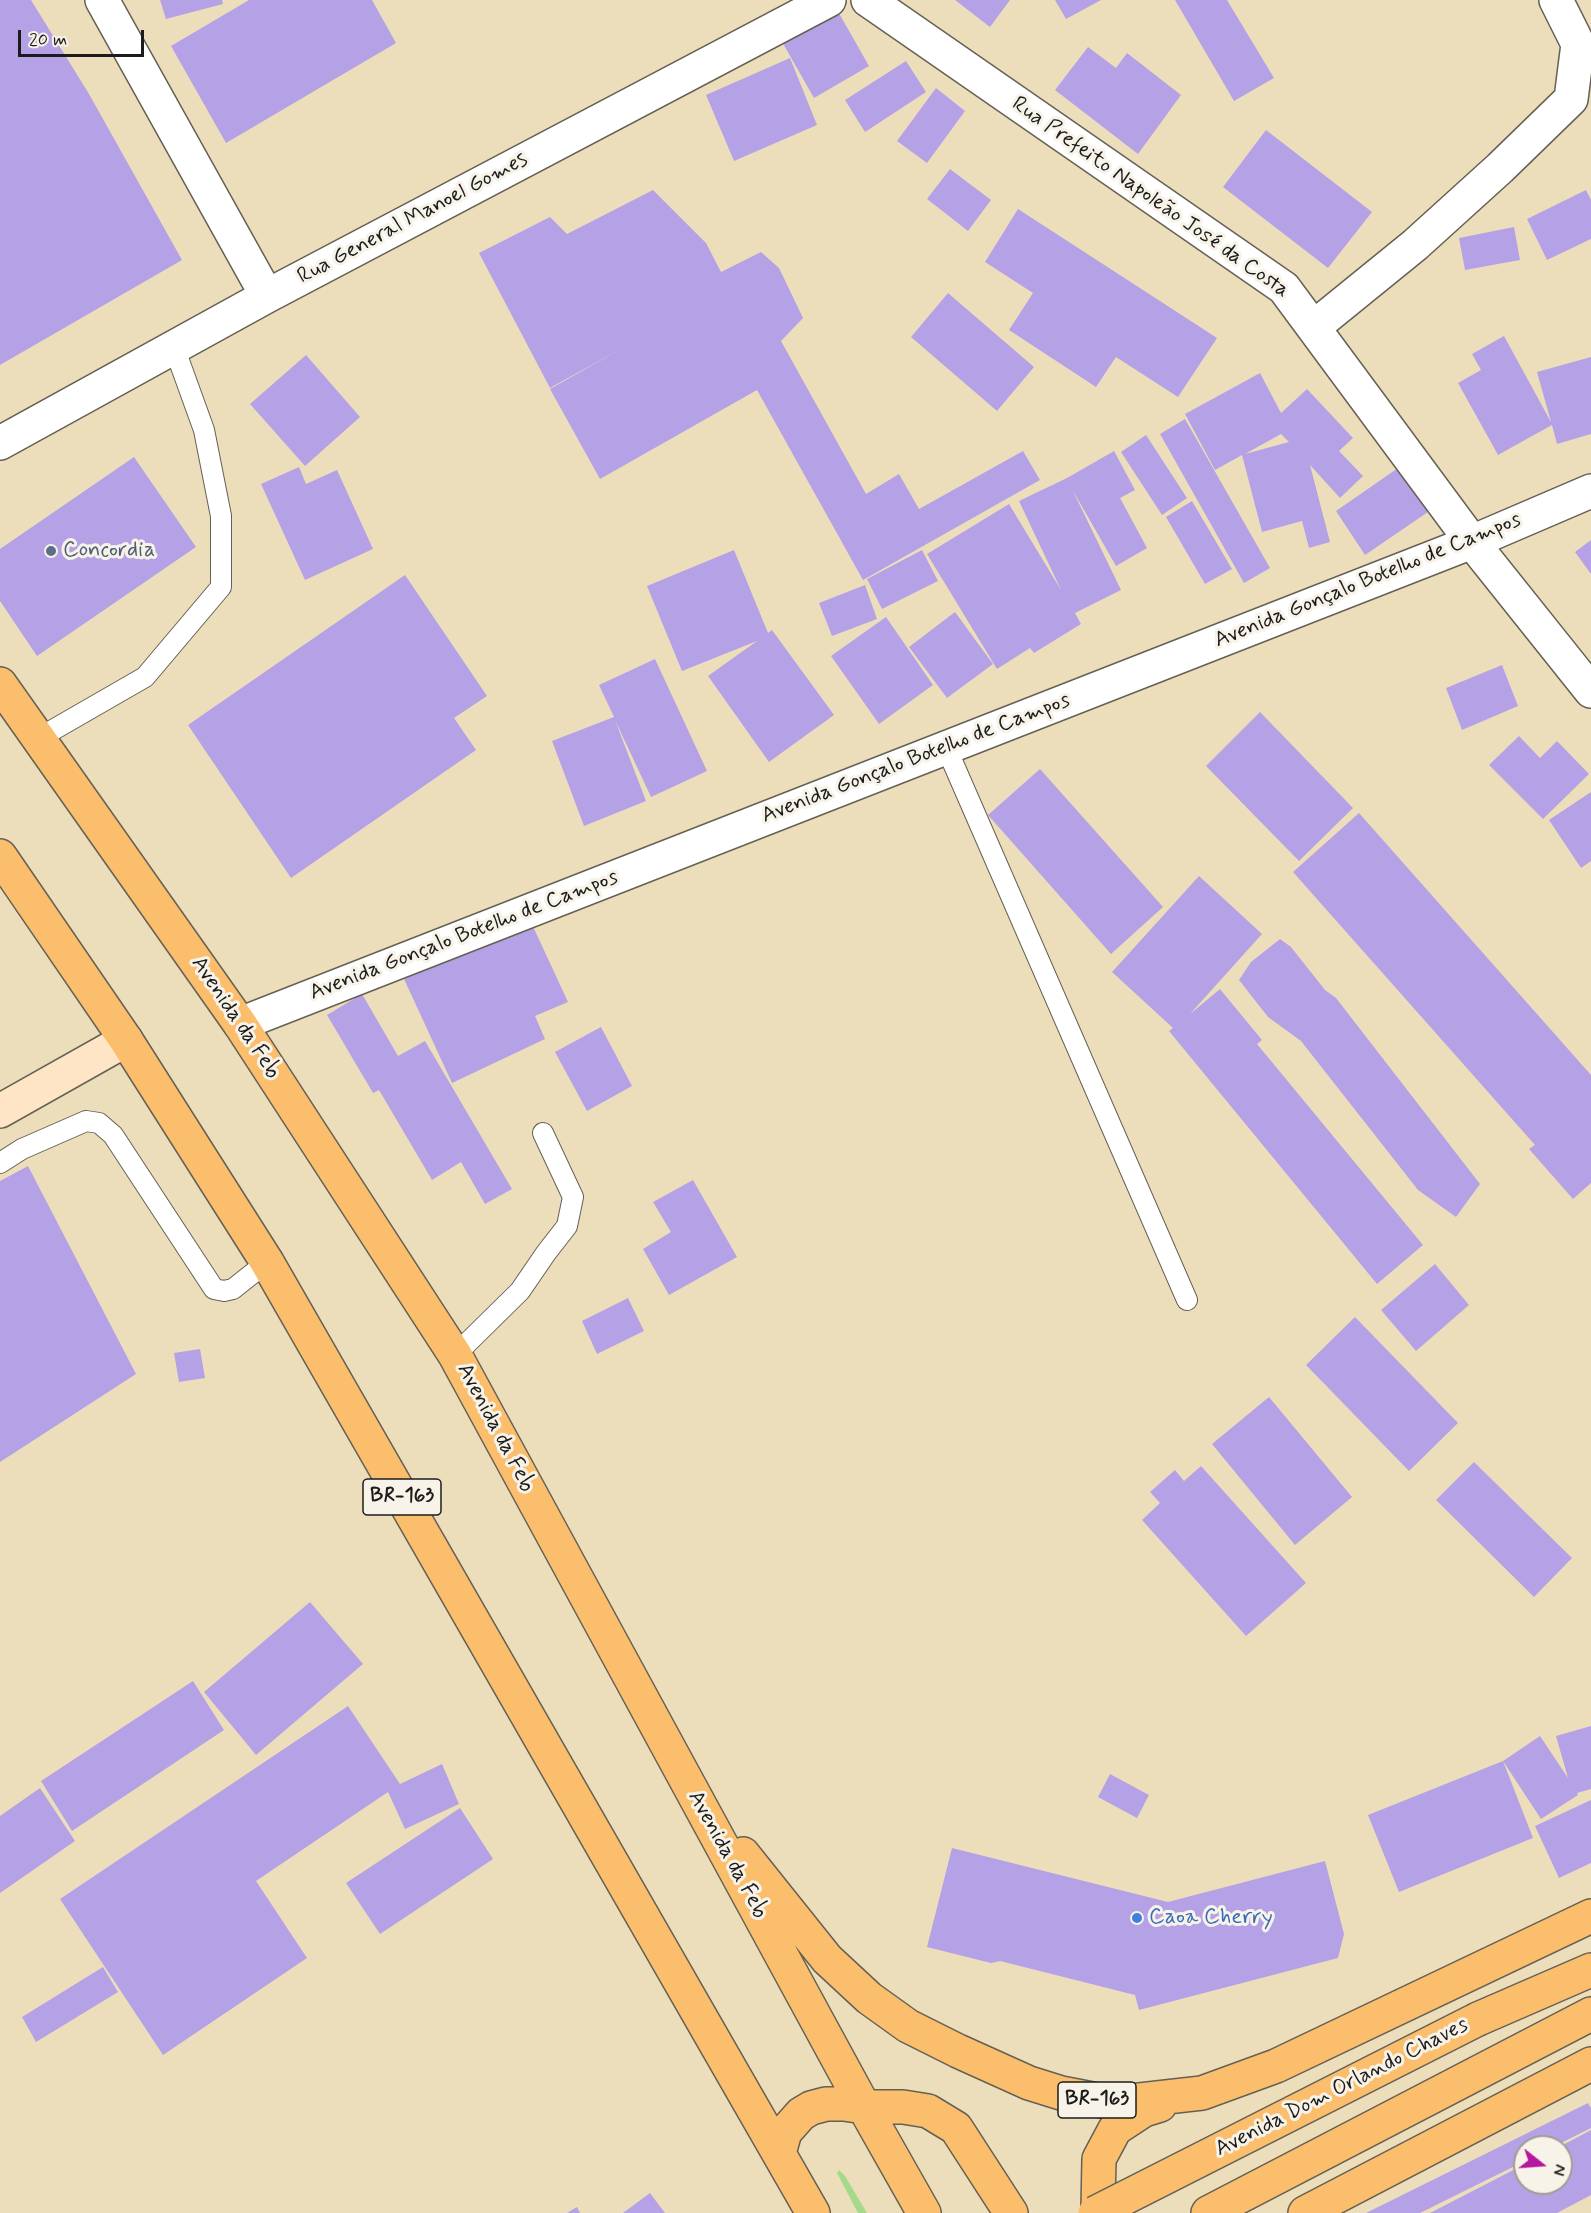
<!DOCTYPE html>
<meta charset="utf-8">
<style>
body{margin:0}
#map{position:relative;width:1591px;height:2213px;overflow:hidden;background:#eddebb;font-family:Mynerve,sans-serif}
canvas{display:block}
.north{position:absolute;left:1513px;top:2135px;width:60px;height:60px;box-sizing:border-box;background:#f7f3e8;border:2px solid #9f9d96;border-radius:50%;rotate:107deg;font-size:16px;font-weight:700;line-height:24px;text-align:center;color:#1c1c1c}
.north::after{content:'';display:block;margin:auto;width:21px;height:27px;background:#b5179e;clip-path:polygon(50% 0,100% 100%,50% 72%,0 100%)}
.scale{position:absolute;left:18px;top:30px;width:126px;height:27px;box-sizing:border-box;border:3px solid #1c1c1c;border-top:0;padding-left:8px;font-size:18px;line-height:21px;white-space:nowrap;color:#1c1c1c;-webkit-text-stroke:4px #f7f3e8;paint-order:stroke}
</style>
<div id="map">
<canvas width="1591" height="2213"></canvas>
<div class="north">N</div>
<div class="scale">20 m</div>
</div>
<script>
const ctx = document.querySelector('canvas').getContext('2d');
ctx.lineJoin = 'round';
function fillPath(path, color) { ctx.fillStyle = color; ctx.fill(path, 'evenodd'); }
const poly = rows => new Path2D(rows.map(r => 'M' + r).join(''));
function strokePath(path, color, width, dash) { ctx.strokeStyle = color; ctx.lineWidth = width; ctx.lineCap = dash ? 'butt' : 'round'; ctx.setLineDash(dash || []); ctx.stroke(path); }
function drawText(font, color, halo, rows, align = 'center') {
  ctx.font = font + ' Mynerve,sans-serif'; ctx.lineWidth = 6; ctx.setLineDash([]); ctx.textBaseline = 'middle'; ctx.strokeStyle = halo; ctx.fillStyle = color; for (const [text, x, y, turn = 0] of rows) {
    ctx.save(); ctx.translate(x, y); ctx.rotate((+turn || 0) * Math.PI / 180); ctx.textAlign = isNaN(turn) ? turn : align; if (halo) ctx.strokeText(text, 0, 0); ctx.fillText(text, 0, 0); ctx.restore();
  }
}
const green = poly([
 [839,2170,845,2176,867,2213,858,2213,837,2173]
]);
const building = poly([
 [0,0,31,0,89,94,182,260,0,365],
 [160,0,222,0,223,4,166,19],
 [249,0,372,0,396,43,226,143,171,46],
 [955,0,1010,0,990,27],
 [1055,0,1101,0,1066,19],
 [1175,0,1227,0,1274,78,1234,101],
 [836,8,869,66,814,98,781,40],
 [1088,47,1116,68,1127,53,1181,95,1138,154,1055,90],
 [790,58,817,125,734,161,706,95],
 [906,61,926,92,865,132,845,100],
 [936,88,965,111,927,163,897,141],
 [1266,130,1372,212,1328,268,1223,187],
 [950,169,991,200,968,231,927,199],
 [653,190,706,243,721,272,761,252,779,268,803,318,781,341,866,494,899,474,919,509,1023,451,1040,480,863,580,757,390,600,479,550,389,626,346,550,388,479,253,550,217,567,234],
 [1586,190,1591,200,1591,239,1547,260,1527,219],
 [1018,209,1217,338,1178,397,1116,357,1096,387,1009,330,1033,293,985,262],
 [1514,227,1520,260,1465,270,1459,238],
 [948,293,1034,367,997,411,911,337],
 [1504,336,1551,422,1537,372,1591,357,1591,434,1557,444,1552,425,1498,455,1458,383,1481,370,1472,354],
 [306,355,360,417,305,466,250,404],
 [1260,373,1281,413,1307,389,1353,438,1339,451,1363,476,1340,498,1310,465,1330,542,1309,548,1302,521,1262,532,1242,455,1215,470,1185,414],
 [1281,434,1289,442,1245,454],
 [1185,419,1270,568,1244,583,1160,434],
 [1146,435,1187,498,1162,515,1121,452],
 [1114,451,1135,490,1120,498,1147,548,1116,566,1072,489,1121,590,1075,613,1081,624,1034,653,1030,648,997,669,927,554,1009,504,1061,590,1019,501,1067,478],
 [134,457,196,547,37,656,0,601,0,549],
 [299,467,306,484,337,470,373,549,305,580,261,484],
 [1398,468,1428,512,1365,555,1336,511],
 [1192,501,1232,569,1205,584,1166,517],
 [1591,540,1591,574,1575,552],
 [734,550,768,633,772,630,834,715,769,762,708,676,757,641,682,671,647,586],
 [922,550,938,581,882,609,867,579],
 [405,575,487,696,454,718,476,750,291,878,188,725],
 [865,585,877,619,832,636,819,603],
 [955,612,993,664,947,698,909,647],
 [886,617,933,685,879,724,831,656],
 [655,659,707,771,651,797,615,720,646,801,584,826,552,741,614,717,599,685],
 [1502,665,1518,706,1462,730,1446,688],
 [1260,712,1353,808,1299,861,1206,766],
 [1519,736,1540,758,1557,741,1589,774,1543,819,1489,765],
 [1040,769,1163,907,1111,954,988,815],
 [1591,792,1591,861,1581,868,1549,820],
 [1359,813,1591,1075,1591,1183,1573,1199,1529,1149,1535,1145,1293,872],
 [1199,876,1262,934,1190,1014,1220,989,1262,1040,1257,1044,1423,1245,1377,1284,1169,1031,1173,1028,1112,972],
 [530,920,568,1002,535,1016,545,1039,452,1083,404,979],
 [1280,939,1291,947,1325,990,1336,998,1480,1184,1456,1217,1418,1190,1301,1041,1268,1017,1239,980,1251,962],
 [362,994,398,1056,425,1041,512,1189,485,1204,461,1162,432,1180,379,1090,373,1093,327,1015],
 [601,1027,632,1086,587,1111,555,1052],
 [28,1166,136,1374,0,1462,0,1181],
 [693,1180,737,1257,669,1295,643,1249,671,1232,653,1202],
 [1435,1264,1469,1305,1416,1351,1381,1310],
 [628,1298,644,1331,597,1354,582,1321],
 [1355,1317,1458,1423,1409,1471,1306,1365],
 [200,1349,205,1378,179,1382,174,1353],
 [1269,1397,1352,1497,1295,1545,1212,1444],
 [1474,1462,1572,1558,1534,1597,1436,1500],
 [1201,1466,1306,1583,1246,1636,1142,1520,1160,1503,1150,1492,1175,1470,1184,1481],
 [310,1602,363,1664,256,1755,204,1692],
 [193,1681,224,1730,72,1831,41,1781],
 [348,1706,400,1784,442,1764,459,1804,405,1829,388,1792,256,1881,307,1958,163,2055,60,1899],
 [1591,1726,1591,1789,1577,1793,1578,1795,1541,1819,1503,1761,1540,1736,1568,1778,1556,1736],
 [1503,1761,1533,1838,1399,1892,1368,1815],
 [1110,1774,1149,1795,1137,1818,1098,1797],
 [40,1788,75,1841,0,1893,0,1816],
 [1591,1800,1591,1863,1559,1878,1535,1826],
 [460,1808,493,1859,380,1934,346,1883],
 [952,1848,1168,1902,1325,1861,1344,1934,1338,1958,1139,2010,1135,1995,1000,1961,991,1963,927,1947],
 [103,1967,118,1992,36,2042,22,2017],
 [1588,2103,1591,2108,1591,2128,1553,2147,1525,2147,1525,2161,1420,2213,1366,2213],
 [1591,2130,1591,2195,1557,2213,1430,2213,1525,2164,1525,2183,1561,2183,1561,2146],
 [650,2193,665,2213,623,2213],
 [577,2207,580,2213,567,2213]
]);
const lane = poly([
 [39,738,145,677,221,587,221,516,204,430,174,347],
 [946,747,1187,1300],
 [0,1163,22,1149,86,1121,99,1123,113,1135,214,1289,224,1291,233,1289,267,1262],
 [455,1355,520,1291,546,1253,567,1226,573,1197,543,1133]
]);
const street = poly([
 [102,0,267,296],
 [868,0,1284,288,1472,542,1591,691],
 [1314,327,1415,245,1500,168,1571,99,1578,44,1556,0],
 [0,443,267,296,829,0],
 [240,1024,1472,542,1591,491]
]);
const secondary = poly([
 [0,1111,126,1040]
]);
const primary = poly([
 [0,684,240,1024,455,1355,864,2107,924,2213],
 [0,856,126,1040,267,1262,813,2213],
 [743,1854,827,1959,869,1998,908,2026,958,2051,1029,2083,1061,2093,1113,2103,1202,2093,1276,2066,1591,1916],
 [1478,2019,1591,1970],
 [779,2153,785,2132,801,2114,811,2108,826,2104,844,2104,864,2107,903,2107,928,2111,956,2128,1011,2213],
 [1101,2213,1098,2208,1099,2159,1115,2129,1144,2110,1160,2105],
 [1208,2213,1591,2014],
 [1305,2213,1591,2064]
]);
const primaryBridge = poly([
 [1095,2213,1478,2019]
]);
const markers = [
 [51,551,6,"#5c6f8a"],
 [1137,1918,6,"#3f7fe0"]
];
const shields = [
 [402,1497,78],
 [1097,2100,78]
];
const shieldNames = [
 ["BR-163",402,1497],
 ["BR-163",1097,2100]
];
const streetNames = [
 ["Rua Prefeito Napoleão José da Costa",1150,198,35],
 ["Rua General Manoel Gomes",413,219,-28],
 ["Avenida Gonçalo Botelho de Campos",1368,581,-22],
 ["Avenida Gonçalo Botelho de Campos",916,759,-21],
 ["Avenida Gonçalo Botelho de Campos",464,936,-21],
 ["Avenida da Feb",235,1018,56],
 ["Avenida da Feb",495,1428,62],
 ["Avenida da Feb",727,1855,61],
 ["Avenida Dom Orlando Chaves",1342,2088,-27]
];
const serviceNames = [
 ["Concordia",63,551]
];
const shopNames = [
 ["Caoa Cherry",1149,1918]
];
fillPath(green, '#a5da8a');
fillPath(building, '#b5a1e6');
strokePath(lane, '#656054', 22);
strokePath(street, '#656054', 36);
strokePath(secondary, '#656054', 36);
strokePath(primary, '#656054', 36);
strokePath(lane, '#fff', 20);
strokePath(street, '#fff', 33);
strokePath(secondary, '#fde5c5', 33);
strokePath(primary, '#fabe6d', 33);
strokePath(primaryBridge, '#656054', 36, []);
strokePath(primaryBridge, '#fabe6d', 33);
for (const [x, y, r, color] of markers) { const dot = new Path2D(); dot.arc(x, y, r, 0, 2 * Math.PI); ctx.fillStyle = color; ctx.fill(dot); strokePath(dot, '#f7f3e8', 2); }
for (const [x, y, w] of shields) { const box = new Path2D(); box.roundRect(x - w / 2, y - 18, w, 36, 4.5); ctx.fillStyle = '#f7f3e8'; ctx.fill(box); strokePath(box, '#1c1c1c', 1.5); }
drawText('bold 21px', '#1c1c1c', null, shieldNames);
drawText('22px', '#1c1c1c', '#f7f3e8', streetNames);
drawText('22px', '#4e5e75', '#f7f3e8', serviceNames, 'left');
drawText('22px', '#366cbe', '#f7f3e8', shopNames, 'left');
</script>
